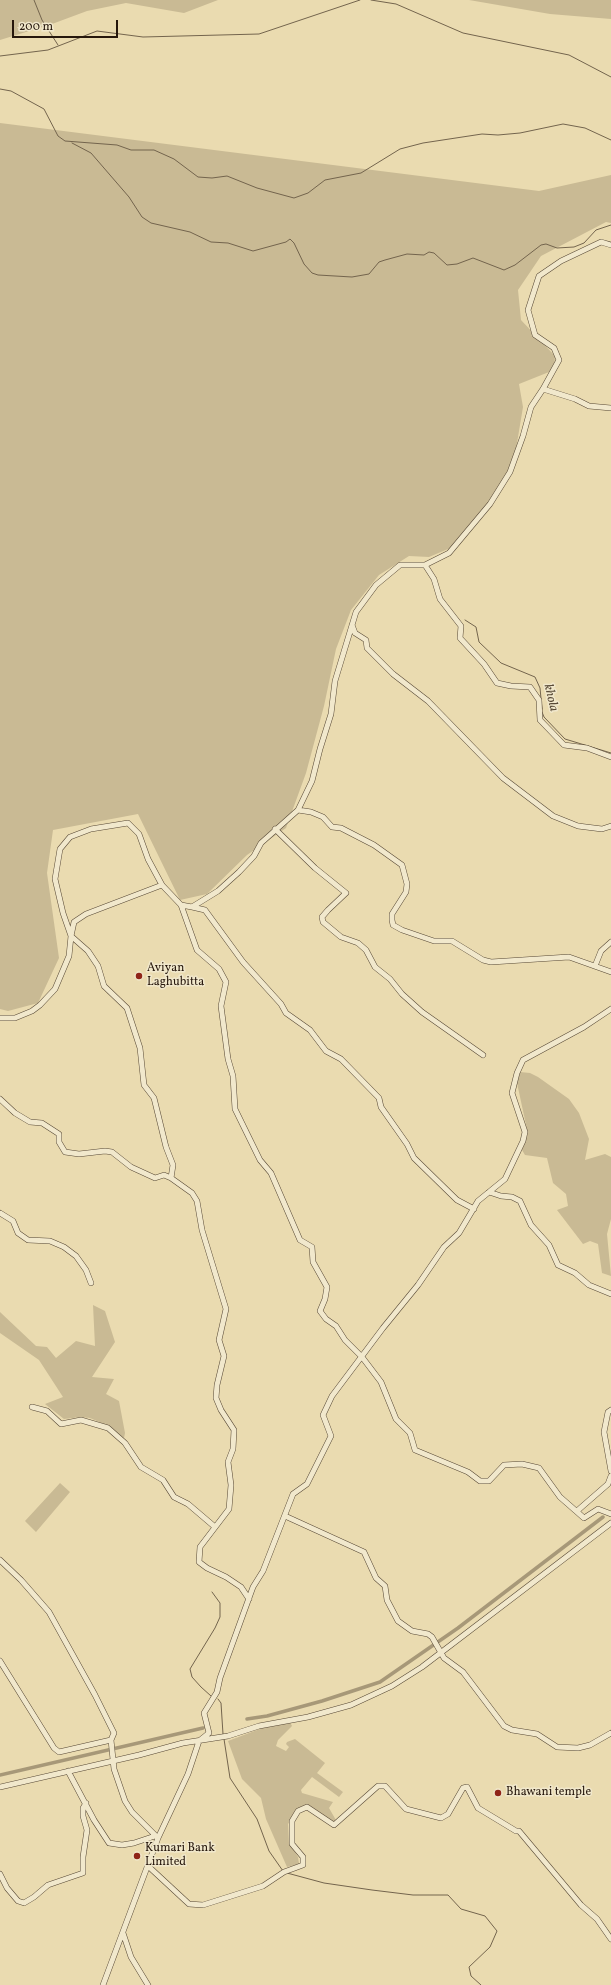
<!DOCTYPE html>
<style>
body{margin:0}
#map{position:relative;width:611px;height:1985px;overflow:hidden;background:#eadbb0;font-family:Vollkorn,serif}
canvas{display:block}
.scale{position:absolute;left:12px;top:20px;width:106px;height:18px;box-sizing:border-box;border:2px solid #26170c;border-top:0;padding-left:5px;font-size:12px;line-height:14px;white-space:nowrap;color:#26170c;-webkit-text-stroke:3px #f1e8cc;paint-order:stroke}
</style>
<div id="map">
<canvas width="611" height="1985"></canvas>
<div class="scale">200 m</div>
</div>
<script>
const ctx = document.querySelector('canvas').getContext('2d');
ctx.lineJoin = 'round';
function fillPath(path, color) { ctx.fillStyle = color; ctx.fill(path, 'evenodd'); }
const poly = rows => new Path2D(rows.map(r => 'M' + r).join(''));
function strokePath(path, color, width, dash) { ctx.strokeStyle = color; ctx.lineWidth = width; ctx.lineCap = dash ? 'butt' : 'round'; ctx.setLineDash(dash || []); ctx.stroke(path); }
function drawText(font, color, halo, rows, align = 'center') {
  ctx.font = font + ' Vollkorn,serif'; ctx.lineWidth = 3; ctx.setLineDash([]); ctx.textBaseline = 'middle'; ctx.strokeStyle = halo; ctx.fillStyle = color; for (const [text, x, y, turn = 0] of rows) {
    ctx.save(); ctx.translate(x, y); ctx.rotate((+turn || 0) * Math.PI / 180); ctx.textAlign = isNaN(turn) ? turn : align; if (halo) ctx.strokeText(text, 0, 0); ctx.fillText(text, 0, 0); ctx.restore();
  }
}
const green = poly([
 [0,0,218,0,184,13,126,3,87,11,52,24,0,40],
 [469,0,611,0,611,19,550,14],
 [0,123,539,191,611,175,611,223,606,222,541,256,518,290,521,320,555,356,554,370,519,384,523,407,513,467,460,544,429,557,409,556,379,575,351,610,336,649,324,706,306,773,286,828,247,855,207,894,180,900,138,814,53,830,47,873,59,958,38,1003,8,1011,0,1009],
 [520,1072,530,1073,538,1077,569,1099,579,1113,589,1139,585,1160,605,1154,611,1157,611,1219,607,1234,611,1276,602,1273,598,1244,590,1241,583,1244,557,1210,568,1206,566,1194,553,1183,547,1158,525,1155,522,1150,528,1134,517,1083],
 [93,1305,105,1311,115,1342,92,1377,114,1379,106,1394,119,1401,125,1433,124,1438,106,1425,90,1418,81,1417,64,1419,45,1404,63,1397,39,1360,0,1333,0,1312,36,1346,47,1347,56,1358,76,1341,95,1346],
 [60,1483,70,1492,36,1532,25,1521],
 [290,1722,292,1726,278,1740,276,1746,286,1751,289,1747,286,1744,287,1742,295,1739,325,1763,317,1773,343,1792,339,1797,312,1777,301,1790,302,1793,333,1802,329,1808,337,1822,333,1823,307,1806,298,1811,288,1824,289,1843,298,1857,299,1864,287,1867,266,1819,261,1798,242,1779,228,1741,265,1727]
]);
const stream = poly([
 [34,0,42,20,58,45],
 [371,0,396,4,463,33,569,55,611,77],
 [0,56,48,50,97,31,143,37,259,34,360,0],
 [0,89,11,91,44,109,58,136,65,141,117,145,131,150,154,150,174,159,198,177,212,178,227,176,257,188,294,198,308,193,325,180,361,173,400,149,423,143,482,134,498,135,520,133,563,124,585,128,611,140],
 [72,143,91,153,129,197,142,217,151,223,190,232,211,242,228,243,253,251,286,242,290,239,294,243,304,264,312,273,318,275,352,277,369,274,379,262,385,260,407,254,424,255,429,252,434,253,447,265,457,264,473,258,504,270,515,265,541,245,546,244,557,248,574,247,584,243,596,230,611,225],
 [465,620,476,627,479,642,501,663,535,677,540,688,542,709],
 [542,712,544,717,565,739,611,753],
 [211,1696,201,1687,192,1677,190,1669,215,1628,220,1617,220,1603,212,1592],
 [218,1699,221,1703,223,1734],
 [224,1739,230,1778,257,1819,269,1851,283,1871],
 [287,1873,324,1883,372,1890,413,1895,448,1895,461,1909,485,1916,497,1931,490,1947,469,1967,471,1976,481,1985]
]);
const canal = poly([
 [247,1719,267,1716,322,1701,380,1682,458,1628,603,1517],
 [0,1775,203,1728]
]);
const minor = poly([
 [543,389,575,399,589,406,611,408],
 [425,565,434,579,440,599,461,626,460,638,484,664,497,683,511,686,530,687,539,700,540,720,564,745,587,748,611,757],
 [352,625,355,633,366,640,367,648,393,674,428,701,503,778,553,816,578,826,602,829,611,826],
 [298,810,311,812,323,817,332,827,341,828,374,845,402,865,407,884,406,892,392,914,392,920,393,925,402,930,434,941,452,941,483,960,491,962,569,957,611,972],
 [275,829,315,868,346,893,328,910,322,917,323,922,341,937,358,943,366,950,375,967,390,979,402,994,422,1012,483,1055],
 [162,885,86,914,74,922,71,936,88,951,98,966,104,986,127,1008,140,1048,144,1085,154,1098,166,1147,173,1165,171,1178,192,1193,197,1201,202,1230,226,1309,219,1340,224,1356,217,1385,216,1398,221,1410,234,1430,233,1449,228,1462,231,1485,229,1509,200,1547,199,1562,207,1568,226,1577,241,1587,249,1599],
 [181,905,197,950,219,969,226,982,221,1006,228,1059,233,1076,235,1109,260,1160,271,1173,300,1240,312,1247,313,1262,327,1287,325,1299,320,1311,326,1319,336,1326,345,1340,362,1357,381,1382,396,1419,410,1433,415,1450,468,1472,480,1481,489,1481,504,1465,522,1464,539,1468,560,1497,584,1518,598,1509,611,1514],
 [192,907,205,910,243,962,281,1004,286,1013,310,1030,326,1051,341,1059,379,1098,381,1107,407,1144,414,1158,457,1200,474,1209],
 [595,966,601,951,611,942],
 [0,1018,15,1018,32,1011,40,1005,55,989,69,956,71,936,63,913,55,879,60,849,70,837,91,829,128,823,139,834,148,859,162,885,181,905,192,907,218,891,239,872,254,856,261,843,298,810,312,781,320,749,331,714,335,681,356,612,376,585,400,565,425,565,449,553,490,504,510,472,523,436,531,407,543,389,559,360,554,348,535,335,528,310,539,276,561,261,601,242,611,245],
 [0,1099,15,1113,30,1122,42,1123,59,1134,59,1142,65,1152,79,1154,105,1151,112,1152,131,1167,155,1178,164,1175,171,1178],
 [489,1192,501,1196,512,1197,520,1201,531,1225,549,1245,558,1265,575,1273,589,1285,611,1294],
 [0,1213,13,1221,18,1233,28,1240,50,1241,64,1247,76,1256,86,1270,91,1283],
 [32,1407,47,1411,61,1424,81,1420,108,1428,125,1443,141,1467,163,1480,174,1497,188,1504,215,1527],
 [611,1410,608,1412,604,1432,611,1471],
 [577,1511,608,1484,611,1476],
 [285,1516,364,1552,376,1578,385,1586,387,1600,398,1621,412,1631,428,1634,432,1637,444,1658,463,1672,504,1726,512,1730,537,1734,557,1747,578,1748,590,1745,611,1733],
 [0,1560,21,1580,49,1612,95,1695,114,1733,111,1740,114,1769,125,1801,132,1812,158,1838],
 [0,1661,54,1748,59,1752,111,1740],
 [68,1771,94,1820,109,1843,122,1845,134,1843,155,1836],
 [0,1787,139,1755,183,1743,228,1736,259,1726,308,1717,351,1705,392,1686,422,1667,611,1523],
 [148,1866,189,1904,203,1905,263,1886,284,1872,303,1865,303,1857,292,1844,292,1821,298,1811,307,1807,334,1825,378,1786,385,1786,406,1809,441,1818,448,1814,463,1788,467,1787,478,1808,516,1831,519,1831,581,1905,597,1919,611,1939],
 [0,1874,7,1888,18,1901,24,1903,34,1897,48,1885,83,1873,83,1857,87,1830,83,1816,83,1808,86,1803],
 [123,1933,131,1957,148,1985],
 [103,1985,158,1838,188,1774,199,1741,209,1733,204,1713,217,1692,220,1678,253,1587,263,1571,293,1494,307,1484,331,1436,323,1415,332,1396,383,1328,418,1285,444,1247,459,1233,478,1201,505,1179,523,1141,525,1132,512,1093,517,1073,523,1060,584,1027,611,1009]
]);
const markers = [
 [139,976,4,"#8f2418"],
 [498,1793,4,"#8f2418"],
 [137,1856,4,"#8f2418"]
];
const poiNames = [
 ["Aviyan",147,969],
 ["Laghubitta",147,983],
 ["Bhawani temple",506,1793],
 ["Kumari Bank",145,1849],
 ["Limited",145,1863]
];
const waterNames = [
 ["khola",550,698,77]
];
fillPath(green, '#c9ba94');
strokePath(stream, '#73644d', 1);
strokePath(canal, '#a79878', 3.5);
strokePath(minor, '#574835', 6);
strokePath(minor, '#f1e8cc', 5);
for (const [x, y, r, color] of markers) { const dot = new Path2D(); dot.arc(x, y, r, 0, 2 * Math.PI); ctx.fillStyle = color; ctx.fill(dot); strokePath(dot, '#f1e8cc', 1.5); }
drawText('12px', '#26170c', '#f1e8cc', poiNames, 'left');
drawText('italic 13px', '#5a4b37', '#f1e8cc', waterNames);
</script>
